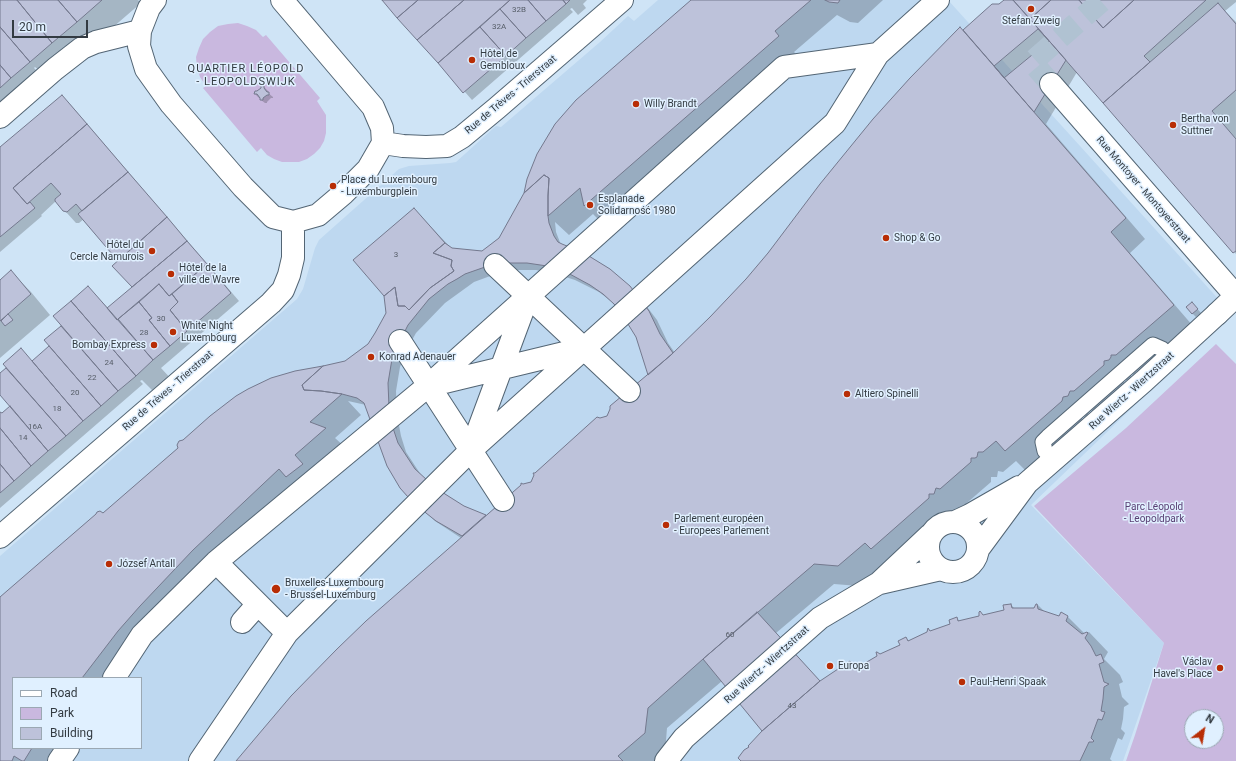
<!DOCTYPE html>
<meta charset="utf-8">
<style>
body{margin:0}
#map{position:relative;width:1236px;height:761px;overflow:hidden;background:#cfe4f6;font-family:Roboto,sans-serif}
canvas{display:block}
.legend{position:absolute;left:12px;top:677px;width:130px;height:72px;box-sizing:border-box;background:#e0f0ff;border:1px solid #9ba8b3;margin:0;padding:5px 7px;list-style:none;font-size:12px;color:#333b42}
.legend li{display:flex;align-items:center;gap:8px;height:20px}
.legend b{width:20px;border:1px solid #9ba8b3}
.north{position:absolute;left:1184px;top:709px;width:40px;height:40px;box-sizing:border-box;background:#e0f0ff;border:1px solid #9ba8b3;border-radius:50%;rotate:31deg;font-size:11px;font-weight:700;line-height:16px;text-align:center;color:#333b42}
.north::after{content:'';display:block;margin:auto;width:14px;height:18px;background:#b82d05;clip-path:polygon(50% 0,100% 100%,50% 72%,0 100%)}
.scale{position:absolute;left:12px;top:20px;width:76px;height:18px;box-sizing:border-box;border:2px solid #333b42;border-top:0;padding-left:5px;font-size:12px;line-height:14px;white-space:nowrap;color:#333b42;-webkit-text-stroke:3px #e0f0ff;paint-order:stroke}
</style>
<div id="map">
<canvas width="1236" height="761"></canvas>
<ul class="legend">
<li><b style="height:5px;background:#fff"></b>Road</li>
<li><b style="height:11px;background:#c9b8df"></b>Park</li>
<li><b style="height:11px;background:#bdc2da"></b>Building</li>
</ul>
<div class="north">N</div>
<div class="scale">20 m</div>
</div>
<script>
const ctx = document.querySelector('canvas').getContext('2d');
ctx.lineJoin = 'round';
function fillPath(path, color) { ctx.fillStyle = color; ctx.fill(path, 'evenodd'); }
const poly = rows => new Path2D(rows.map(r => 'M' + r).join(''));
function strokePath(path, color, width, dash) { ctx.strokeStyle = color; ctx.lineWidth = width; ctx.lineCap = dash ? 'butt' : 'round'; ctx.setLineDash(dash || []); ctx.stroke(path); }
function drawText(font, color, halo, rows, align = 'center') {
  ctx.font = font + ' Roboto,sans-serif'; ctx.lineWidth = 3; ctx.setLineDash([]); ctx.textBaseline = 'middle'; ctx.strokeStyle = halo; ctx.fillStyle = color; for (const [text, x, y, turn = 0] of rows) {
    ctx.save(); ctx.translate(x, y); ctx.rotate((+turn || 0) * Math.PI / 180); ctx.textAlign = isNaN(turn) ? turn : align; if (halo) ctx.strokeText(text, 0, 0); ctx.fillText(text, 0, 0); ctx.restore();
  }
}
const built = poly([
 [658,0,948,0,1231,313,1031,505,1164,643,1123,761,0,761,0,556,297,299,303,289,315,248,319,240,399,169,409,166,450,163,456,162,496,126,501,127,600,42,628,16,634,21],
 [13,678,141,678,141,748,13,748]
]);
const green = poly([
 [238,23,247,26,256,30,263,37,266,35,320,98,317,101,326,115,326,133,324,141,320,148,314,154,307,159,299,162,282,162,274,159,267,155,261,148,257,152,203,88,206,86,200,77,197,68,196,57,199,48,203,39,210,32,218,26,228,24],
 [1216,344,1236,364,1236,761,1126,761,1135,735,1164,643,1034,506,1126,428],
 [1192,717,1216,717,1216,741,1192,741]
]);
const shadow = poly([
 [0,0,138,0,141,3,97,41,89,33,42,73,35,67,34,68,37,71,0,125],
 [384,0,587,0,583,4,586,8,578,15,572,8,570,9,573,12,472,100],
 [692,0,883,0,858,23,850,22,837,15,794,52,799,57,604,225,593,214,569,235,555,222,556,232,561,245,638,295,657,320,668,343,675,353,746,280,963,31,992,5,999,5,1006,0,1236,0,1236,2,1225,11,1236,22,1236,254,1077,72,1046,124,1145,239,1130,253,1193,326,1136,375,1131,374,1131,377,1129,380,1124,380,1124,386,1094,411,1090,410,1087,416,1082,417,1082,421,1025,470,1016,461,1003,472,998,471,997,477,991,477,991,482,961,508,956,508,954,513,892,568,886,562,859,586,834,584,776,633,820,682,854,666,860,667,901,645,906,638,909,641,951,625,957,618,960,622,980,616,980,612,984,616,1005,611,1011,605,1015,609,1034,609,1037,604,1046,613,1059,617,1061,613,1068,617,1085,634,1089,632,1108,652,1104,659,1120,675,1123,682,1119,684,1122,697,1129,704,1124,707,1123,719,1121,729,1125,733,1122,740,1118,738,1110,759,1112,761,742,761,751,747,763,732,722,681,667,728,665,753,656,761,238,761,461,538,435,521,418,505,366,405,348,401,361,415,335,438,346,448,213,570,117,678,13,678,13,748,75,748,57,761,0,761,0,598,103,514,345,362,369,344,387,313,414,209,452,249,482,252,499,238],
 [519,270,536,270,556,274,575,280,599,292,612,302,624,315,637,337,649,375,607,417,535,473,531,483,486,516,463,506,427,482,423,478,406,452,401,436,397,415,396,391,400,367,407,349,416,333,445,303,474,282,493,275],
 [264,87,268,91,268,93,273,97,273,98,271,98,267,102,267,103,265,103,261,100,261,98,259,98,255,94],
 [70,104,239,301,161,368,173,381,157,395,142,380,140,381,143,384,0,508,0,414,2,414,11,406,0,393,0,374,8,368,33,362,51,347,46,340,63,326,88,287,108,308,133,287,114,266,119,261,84,219,79,223,76,223,56,201,41,215,42,216,0,252,0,149],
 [11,272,31,292,50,315,0,358,0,281],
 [1192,303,1201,313,1196,317,1187,308]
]);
const building = poly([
 [0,0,17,0,52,43,30,62,0,27,0,0],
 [17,0,58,0,77,22,52,43,17,0],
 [58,0,102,0,77,22,58,0],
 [382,0,418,0,397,18,382,0],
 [418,0,464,0,417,40,397,18,418,0],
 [464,0,510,0,438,63,417,40,464,0],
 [510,0,528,0,546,21,526,38,500,9,510,0],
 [528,0,563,0,566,4,546,21,528,0],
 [563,0,570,0,566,4,563,0],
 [691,0,811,0,775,31,779,36,584,206,580,188,548,216,548,196,549,178,544,175,524,193,527,179,537,154,555,124,576,100,691,0],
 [825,0,840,0,838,3,829,2,825,0],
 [1004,0,1013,0,1066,60,1034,112,963,30,992,4,999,4,1004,0],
 [1013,0,1051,0,1030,19,1013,0],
 [1051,0,1079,0,1103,28,1134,0,1206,0,1144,56,1150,62,1103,103,1030,19,1051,0],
 [1079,0,1134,0,1103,28,1079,0],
 [1218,3,1236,24,1236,90,1212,111,1236,139,1236,251,1233,253,1103,103,1218,3],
 [500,9,526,38,506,56,480,27,500,9],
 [0,27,30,62,11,78,0,65,0,27],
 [480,27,506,56,463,93,438,63,480,27],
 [960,27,1126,218,1111,232,1174,305,1116,355,1111,355,1111,357,1109,360,1104,361,1104,365,1074,391,1070,391,1068,396,1063,397,1062,401,1005,451,996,441,983,452,978,452,977,457,975,458,971,458,971,462,940,489,936,488,934,494,929,494,929,498,871,549,865,543,838,566,814,564,812,566,703,659,648,708,645,733,618,756,623,761,236,761,291,696,337,649,366,621,521,485,521,483,523,484,531,482,534,475,533,473,535,473,597,417,600,418,607,416,610,409,610,406,671,355,710,317,746,279,768,253,820,184,873,119,910,78,960,27],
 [1038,29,1049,41,1004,78,994,66,1038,29],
 [0,65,11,78,0,88,0,65],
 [261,86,264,86,264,88,267,92,269,92,269,95,267,95,263,98,263,100,260,100,260,98,257,94,254,94,255,91,257,91,261,88,261,86],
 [62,95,87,124,13,188,27,204,30,202,35,208,0,237,0,147,62,95],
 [87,124,128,172,82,211,76,204,67,212,63,211,55,201,55,199,61,194,51,183,27,204,13,188,87,124],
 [128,172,167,217,118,261,78,214,128,172],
 [544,175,549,178,548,196,548,216,549,223,554,236,558,242,562,244,584,253,610,269,630,286,649,311,660,334,673,353,648,375,636,337,623,316,614,304,603,294,590,285,566,272,547,266,527,263,510,263,485,267,465,274,457,279,448,284,429,299,408,325,400,341,392,359,388,383,389,407,393,428,398,443,415,469,427,480,445,494,464,506,486,515,462,536,436,521,426,513,408,497,400,488,387,466,364,403,357,398,342,394,321,391,304,390,302,385,323,366,345,361,368,344,375,333,386,313,384,296,395,287,398,306,405,306,409,310,430,288,454,271,451,266,452,260,433,253,445,243,452,248,482,251,499,238,524,193,544,175],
 [414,208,445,243,433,253,452,260,451,266,454,271,430,288,409,310,405,306,398,306,395,287,384,296,353,260,414,208],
 [167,217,187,241,132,287,112,266,167,217],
 [187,241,207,264,169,296,159,284,117,320,107,308,187,241],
 [207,264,231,293,187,331,170,310,178,302,172,294,207,264],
 [11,270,31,294,0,321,0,280,11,270],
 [159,284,169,296,172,294,178,302,170,310,187,331,170,346,149,320,152,318,139,302,159,284],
 [88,286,153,360,136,376,71,301,88,286],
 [71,301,136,376,118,391,53,316,71,301],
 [139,302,152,318,149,320,170,346,153,360,118,319,139,302],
 [1192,302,1198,309,1192,314,1186,307,1192,302],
 [8,314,13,320,5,326,1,321,8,314],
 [61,326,118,391,101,406,44,340,61,326],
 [49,346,101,406,83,421,32,361,49,346],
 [21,348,83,421,66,436,3,364,21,348],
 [323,366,302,385,304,390,321,391,342,394,310,422,326,428,295,455,303,464,286,477,279,469,193,550,140,606,118,631,82,678,13,678,13,748,32,748,24,761,22,761,14,756,12,761,0,761,0,597,96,514,97,512,100,511,103,513,178,448,177,445,179,441,183,440,210,416,236,396,248,389,271,378,295,371,323,366],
 [6,368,66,436,48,451,0,395,0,373,6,368],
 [10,406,48,451,31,466,0,428,0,412,2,413,10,406],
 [0,428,31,466,14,481,0,464,0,428],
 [0,464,14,481,0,493,0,464],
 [1011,604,1012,608,1034,608,1036,604,1037,604,1038,609,1059,616,1061,612,1068,616,1066,621,1082,634,1087,632,1088,633,1085,638,1091,646,1096,656,1101,654,1104,662,1099,664,1104,682,1109,684,1104,687,1103,699,1101,711,1105,712,1102,720,1098,719,1091,738,1094,741,1093,742,1089,742,1080,761,741,761,738,758,744,750,749,747,748,746,762,731,820,681,850,661,853,665,857,663,860,666,877,656,876,652,877,652,880,654,900,645,898,641,906,637,908,641,927,632,928,628,930,631,950,624,949,620,957,617,958,621,979,616,979,612,980,611,983,615,1004,610,1003,605,1011,604],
 [757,612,820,681,762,731,703,659,757,612]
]);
const minorTunnel = poly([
 [1051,84,1032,62,1103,0]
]);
const service = poly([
 [1054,460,1045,451,1043,442,1048,437,1153,345,1162,349,1171,357]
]);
const pedestrian = poly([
 [495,265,629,391],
 [400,341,503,500],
 [432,385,581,349],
 [472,447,527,299],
 '928 547a25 25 0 1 1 50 0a25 25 0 1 1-50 0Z',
 [955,522,970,515,1019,487],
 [979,548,1027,483,1144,381,1217,314],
 [216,562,287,633],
 [880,583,941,569],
 [242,622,258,604],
 [114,678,142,635,216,562,429,385,784,67,878,54],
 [59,761,68,748],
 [200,761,287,633,471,450,835,123,878,54,938,0],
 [666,761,684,738,820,618,879,583,930,535]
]);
const minor = poly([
 [1051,84,1236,296],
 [1217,314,1236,296]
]);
const tertiary = poly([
 [155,0,149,8,140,31,139,46,146,69,171,104,243,187,273,217,293,222,318,215,344,193,368,169,383,143,382,128,373,107,282,0],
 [0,117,55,69,82,48,96,42,140,31],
 [383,143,403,146,426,147,447,146,462,137,497,108,622,0],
 [0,537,271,303,283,290,289,275,293,258,293,222]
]);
const markers = [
 [1031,9,4,"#b82d05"],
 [472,60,4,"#b82d05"],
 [636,104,4,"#b82d05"],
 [1173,125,4,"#b82d05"],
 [333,186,4,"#b82d05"],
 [590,205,4,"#b82d05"],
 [886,238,4,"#b82d05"],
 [152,251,4,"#b82d05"],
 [171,274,4,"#b82d05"],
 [173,332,4,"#b82d05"],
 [154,345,4,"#b82d05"],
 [371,357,4,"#b82d05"],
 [847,394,4,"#b82d05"],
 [666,525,4,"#b82d05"],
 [109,564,4,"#b82d05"],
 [276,589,5,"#b82d05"],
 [830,666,4,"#b82d05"],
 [1220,668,4,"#b82d05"],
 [962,682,4,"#b82d05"]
];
const numberNames = [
 ["32B",519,10],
 ["32A",499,27],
 ["3",396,255],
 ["30",161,319],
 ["28",144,333],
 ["24",109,363],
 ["22",92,378],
 ["20",75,393],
 ["18",57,409],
 ["16A",35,427],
 ["14",23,438],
 ["60",730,635],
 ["43",792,706]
];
const poiNames = [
 ["Stefan Zweig",1031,21,"center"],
 ["Hôtel de",480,54],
 ["Gembloux",480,66],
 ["Willy Brandt",644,104],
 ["Bertha von",1181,119],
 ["Suttner",1181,131],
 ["Place du Luxembourg",341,180],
 ["- Luxemburgplein",341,192],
 ["Esplanade",598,199],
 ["Solidarność 1980",598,211],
 ["Shop & Go",894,238],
 ["Hôtel du",144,245,"right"],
 ["Cercle Namurois",144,257,"right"],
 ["Hôtel de la",179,268],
 ["ville de Wavre",179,280],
 ["White Night",181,326],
 ["Luxembourg",181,338],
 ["Bombay Express",146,345,"right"],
 ["Konrad Adenauer",379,357],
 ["Altiero Spinelli",855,394],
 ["Parlement européen",674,519],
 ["- Europees Parlement",674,531],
 ["József Antall",117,564],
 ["Bruxelles-Luxembourg",285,583],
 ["- Brussel-Luxemburg",285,595],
 ["Václav",1212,662,"right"],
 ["Havel's Place",1212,674,"right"],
 ["Europa",838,666],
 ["Paul-Henri Spaak",970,682]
];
const streetNames = [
 ["Rue de Trèves - Trierstraat",511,95,-40],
 ["Rue Montoyer - Montoyerstraat",1143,190,49],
 ["Rue de Trèves - Trierstraat",168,391,-41],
 ["Rue Wiertz - Wiertzstraat",1132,391,-42],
 ["Rue Wiertz - Wiertzstraat",767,665,-42]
];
const parkNames = [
 ["Parc Léopold",1154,507],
 ["- Leopoldpark",1154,519]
];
const neighbourhoodNames = [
 ["QUARTIER LÉOPOLD",246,69],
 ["- LEOPOLDSWIJK",246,82]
];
fillPath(built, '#bed8f0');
fillPath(green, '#c9b8df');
fillPath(shadow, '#0003');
fillPath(building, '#bdc2da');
strokePath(building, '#74798e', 1);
strokePath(minorTunnel, '#b0c2d2', 22, [22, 11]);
strokePath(service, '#536574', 17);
strokePath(pedestrian, '#536574', 24);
strokePath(minor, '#536574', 24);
strokePath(tertiary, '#536574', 24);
strokePath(service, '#fff', 15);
strokePath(pedestrian, '#fff', 22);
strokePath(minor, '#fff', 22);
strokePath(tertiary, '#fff', 22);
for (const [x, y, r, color] of markers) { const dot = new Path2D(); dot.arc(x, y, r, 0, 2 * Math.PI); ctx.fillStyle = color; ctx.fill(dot); strokePath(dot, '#e0f0ff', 1.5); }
drawText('8px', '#565d68', null, numberNames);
drawText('10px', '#333b42', '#e0f0ff', poiNames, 'left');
drawText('10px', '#333b42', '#e0f0ff', streetNames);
drawText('10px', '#583e73', '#e0f0ff', parkNames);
ctx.letterSpacing = '1px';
drawText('11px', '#333b42', '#e0f0ff', neighbourhoodNames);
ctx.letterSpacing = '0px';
</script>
